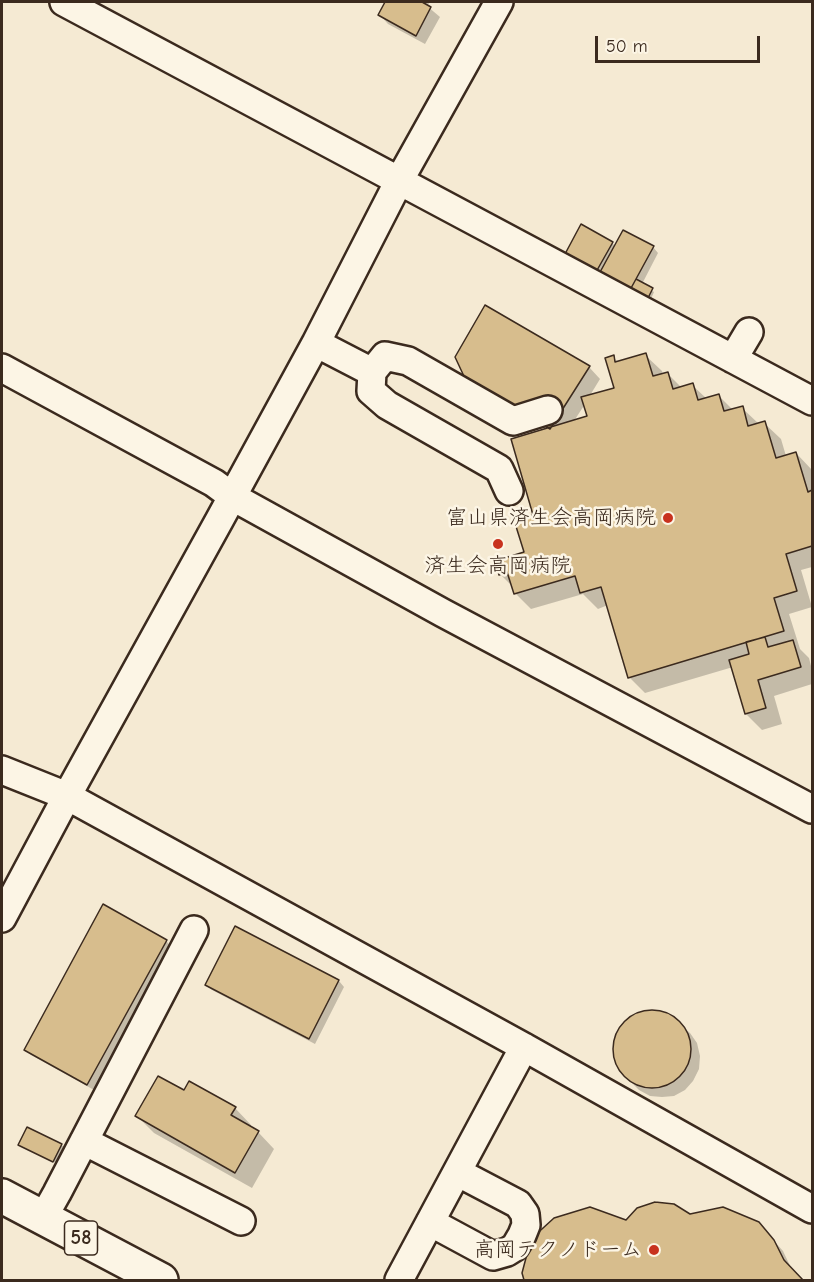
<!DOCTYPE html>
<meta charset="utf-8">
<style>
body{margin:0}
#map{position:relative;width:814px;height:1282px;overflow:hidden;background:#f5ead3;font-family:"Comic Neue",sans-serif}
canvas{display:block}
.frame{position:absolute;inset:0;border:3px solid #3b2a1e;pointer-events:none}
.scale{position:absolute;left:595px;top:36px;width:165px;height:27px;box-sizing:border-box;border:3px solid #3b2a1e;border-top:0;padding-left:8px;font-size:18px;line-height:21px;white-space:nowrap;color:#3b2a1e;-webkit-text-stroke:4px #fcf5e5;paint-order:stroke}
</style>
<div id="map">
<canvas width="814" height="1282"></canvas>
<div class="frame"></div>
<div class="scale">50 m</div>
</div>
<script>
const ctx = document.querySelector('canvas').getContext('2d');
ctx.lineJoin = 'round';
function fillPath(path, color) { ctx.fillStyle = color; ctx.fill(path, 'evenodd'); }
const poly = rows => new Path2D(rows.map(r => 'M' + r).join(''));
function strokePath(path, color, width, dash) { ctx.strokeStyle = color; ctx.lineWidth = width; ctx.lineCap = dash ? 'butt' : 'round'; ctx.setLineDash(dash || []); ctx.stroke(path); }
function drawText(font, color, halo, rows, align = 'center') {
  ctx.font = font + ' "Comic Neue","Klee One",sans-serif'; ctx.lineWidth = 5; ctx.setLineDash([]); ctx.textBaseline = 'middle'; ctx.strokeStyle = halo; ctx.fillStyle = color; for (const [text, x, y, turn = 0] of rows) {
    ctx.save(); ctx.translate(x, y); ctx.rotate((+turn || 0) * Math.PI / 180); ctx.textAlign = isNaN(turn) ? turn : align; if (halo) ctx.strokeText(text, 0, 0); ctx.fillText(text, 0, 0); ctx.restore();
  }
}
const shadow = poly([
 [387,2,430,2,427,6,440,17,425,44,388,24,380,15],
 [612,243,616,247,653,247,658,253,642,284,654,292,650,301,572,260],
 [645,355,662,371,663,375,668,374,682,388,692,385,707,399,719,396,733,410,742,408,759,424,764,423,781,439,786,456,796,453,812,470,812,567,801,570,812,607,789,614,800,649,809,658,812,670,812,684,774,696,782,724,762,730,746,714,733,667,645,693,629,677,608,605,598,609,583,594,531,609,515,593,513,587,500,574,526,553,535,516,546,430,526,417,589,367,600,379,589,397,616,389,613,357,619,363],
 [585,404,589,417,574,421],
 [104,906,166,941,172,947,94,1090,31,1055,25,1049],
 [236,928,339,981,344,987,315,1044,212,990,206,985],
 [657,1011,669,1015,690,1033,697,1043,700,1056,699,1069,693,1081,685,1090,674,1096,662,1097,650,1096,639,1090,621,1072,616,1061,614,1048,616,1036,622,1026,632,1017,644,1012],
 [184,1092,235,1108,251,1125,250,1128,258,1132,274,1149,252,1188,154,1133,137,1116],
 [61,1145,64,1147,56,1163,23,1147],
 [690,1216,767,1233,783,1251,792,1270,803,1280,525,1280,524,1273,627,1222]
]);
const building = poly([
 [385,2,422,2,431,7,416,36,378,15,385,2],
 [581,224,613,242,596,272,565,254,581,224],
 [623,230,654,246,630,290,599,274,623,230],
 [636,279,653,288,647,300,630,290,636,279],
 [485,305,590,366,550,429,513,406,469,387,455,357,485,305],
 [646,353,653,376,668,372,673,389,693,383,698,400,719,394,724,411,743,406,748,426,765,421,776,458,796,452,808,492,812,490,812,546,786,554,797,591,774,598,784,631,628,678,601,587,580,593,575,576,514,594,507,572,499,575,495,561,524,552,514,520,533,515,511,439,587,416,581,397,614,388,605,358,614,355,615,362,646,353],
 [765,637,768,647,793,640,801,667,758,680,766,708,745,714,729,660,749,654,746,642,765,637],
 [103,904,167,940,87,1085,24,1050,103,904],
 [235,926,339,980,309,1039,205,985,235,926],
 '613 1049a39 39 0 1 1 78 0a39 39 0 1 1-78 0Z',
 [158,1076,184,1090,189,1081,236,1107,231,1115,259,1131,235,1173,135,1116,158,1076],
 [27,1127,62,1144,53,1162,18,1145,27,1127],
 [655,1202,674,1204,690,1214,723,1207,759,1222,774,1240,784,1260,803,1280,524,1280,522,1273,531,1239,554,1218,590,1207,626,1220,637,1208,655,1202]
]);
const minor = poly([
 [64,2,812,401],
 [316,343,372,372],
 [733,359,749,332],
 [2,368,214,483,233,497,443,613,812,809],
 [509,491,499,469,387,405,371,391,372,372,385,356,408,361,513,421,548,410],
 [2,770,67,796,524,1047,812,1209],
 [2,918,67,796,220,519,316,343,399,181,499,2],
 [84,1141,241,1221],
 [43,1218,57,1193,194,930],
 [430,1222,493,1256,507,1252,515,1247,522,1235,526,1225,525,1214,518,1204,457,1172],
 [399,1280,524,1047]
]);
const major = poly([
 [2,1196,161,1280]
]);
const markers = [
 [668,518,6,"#c8321e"],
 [498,544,6,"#c8321e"],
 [654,1250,6,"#c8321e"]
];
const shields = [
 [81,1238,33]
];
const shieldNames = [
 ["58",81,1238]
];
const poiNames = [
 ["富山県済生会高岡病院",656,518],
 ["済生会高岡病院",498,566,"center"],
 ["高岡テクノドーム",642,1250]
];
fillPath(shadow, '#0003');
fillPath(building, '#d7bd8d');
strokePath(building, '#3b2a1e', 1.5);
strokePath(minor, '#3b2a1e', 32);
strokePath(major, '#3b2a1e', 38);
strokePath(minor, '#fcf5e5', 27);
strokePath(major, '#fcf5e5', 33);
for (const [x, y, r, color] of markers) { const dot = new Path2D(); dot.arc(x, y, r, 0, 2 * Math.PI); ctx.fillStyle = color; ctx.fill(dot); strokePath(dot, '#fcf5e5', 2); }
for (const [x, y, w] of shields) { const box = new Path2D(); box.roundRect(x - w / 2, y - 17, w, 34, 4.5); ctx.fillStyle = '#fcf5e5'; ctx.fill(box); strokePath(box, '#3b2a1e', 1.5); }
drawText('bold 20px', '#3b2a1e', null, shieldNames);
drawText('21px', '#3b2a1e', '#fcf5e5', poiNames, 'right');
</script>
